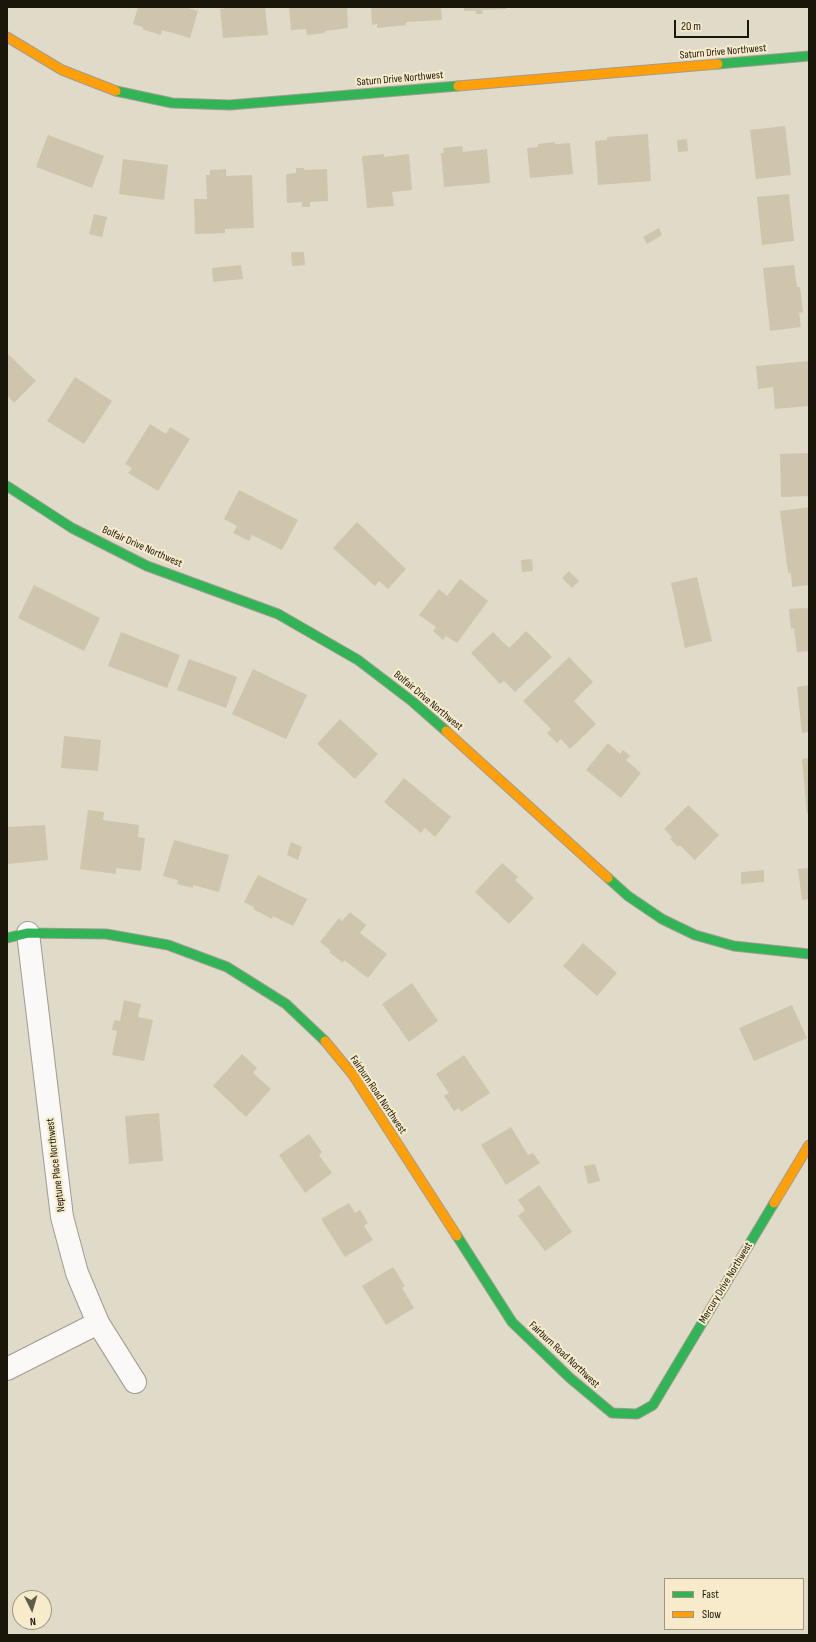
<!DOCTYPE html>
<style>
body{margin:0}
#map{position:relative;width:816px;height:1642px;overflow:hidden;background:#e0dac9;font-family:"Sofia Sans Condensed",sans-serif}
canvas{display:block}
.frame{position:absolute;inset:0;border:8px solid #1a160a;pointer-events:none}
.legend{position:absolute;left:664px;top:1578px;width:140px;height:52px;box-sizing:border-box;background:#f7ebcc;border:1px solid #9f967e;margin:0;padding:5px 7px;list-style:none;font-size:12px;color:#1a160a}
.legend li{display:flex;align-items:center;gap:8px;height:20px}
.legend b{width:20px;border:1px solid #9f967e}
.north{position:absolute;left:12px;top:1590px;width:40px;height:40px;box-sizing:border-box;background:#f7ebcc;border:1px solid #9f967e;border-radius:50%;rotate:175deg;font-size:11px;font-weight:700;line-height:16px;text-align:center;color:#1a160a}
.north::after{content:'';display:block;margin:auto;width:14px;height:18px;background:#5f5b4d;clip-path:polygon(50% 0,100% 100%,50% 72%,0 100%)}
.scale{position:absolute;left:674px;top:20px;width:75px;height:18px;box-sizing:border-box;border:2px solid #1a160a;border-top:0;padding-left:5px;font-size:12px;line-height:14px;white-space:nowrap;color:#1a160a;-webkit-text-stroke:3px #f7ebcc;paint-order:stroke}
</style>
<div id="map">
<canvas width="816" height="1642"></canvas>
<div class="frame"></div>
<ul class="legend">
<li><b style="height:5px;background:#30b455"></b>Fast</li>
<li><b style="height:5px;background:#ff9f0a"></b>Slow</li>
</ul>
<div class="north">N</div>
<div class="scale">20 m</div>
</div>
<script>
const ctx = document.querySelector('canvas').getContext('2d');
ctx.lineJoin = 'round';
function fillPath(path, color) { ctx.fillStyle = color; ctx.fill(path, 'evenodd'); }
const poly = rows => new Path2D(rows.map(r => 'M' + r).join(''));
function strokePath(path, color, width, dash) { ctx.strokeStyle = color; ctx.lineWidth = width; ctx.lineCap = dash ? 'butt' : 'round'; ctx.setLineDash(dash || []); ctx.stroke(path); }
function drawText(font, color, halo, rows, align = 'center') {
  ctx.font = font + ' "Sofia Sans Condensed",sans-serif'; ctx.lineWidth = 4; ctx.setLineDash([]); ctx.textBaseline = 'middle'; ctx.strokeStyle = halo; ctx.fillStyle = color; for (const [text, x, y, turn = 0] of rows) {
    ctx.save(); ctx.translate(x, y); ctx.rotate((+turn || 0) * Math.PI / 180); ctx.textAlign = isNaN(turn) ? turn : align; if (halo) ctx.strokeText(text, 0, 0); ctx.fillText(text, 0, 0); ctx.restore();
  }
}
const building = poly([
 [138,7,184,7,198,11,190,38,162,30,161,35,142,29,143,27,133,24],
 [234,7,265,7,268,35,223,38,220,9],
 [289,7,347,7,348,28,325,31,325,33,307,35,306,29,291,30],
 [371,7,441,7,442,20,406,22,406,25,377,28,377,24,372,25],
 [464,7,506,7,506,9,482,10,483,14,476,14,476,11,464,11],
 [785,126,791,175,756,179,750,130],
 [648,134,651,181,598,185,595,141,607,140,607,137],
 [48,135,104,156,92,188,36,167],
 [687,139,688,151,678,152,677,140],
 [555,142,555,144,570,143,573,174,530,178,527,148,538,147,538,144],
 [462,146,463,152,487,149,490,183,444,187,441,153,444,153,443,148],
 [384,154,384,157,409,154,412,190,392,192,394,206,367,208,362,156],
 [123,159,168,165,164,200,119,194],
 [296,168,304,168,304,170,327,169,328,201,310,202,310,207,302,207,302,202,287,203,286,174,296,173],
 [226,169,226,176,252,175,254,228,225,229,225,233,195,234,194,199,207,199,206,175,210,175,210,170],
 [789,194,794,241,762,245,757,197],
 [94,214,107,217,102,237,89,234],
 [659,228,662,235,647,244,643,237],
 [291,252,304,252,305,265,292,266],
 [241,265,243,279,213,282,212,268],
 [794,265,797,287,800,287,803,312,799,313,801,327,770,331,763,268],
 [7,353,36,381,14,403,7,395],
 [808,361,809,406,775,409,773,387,758,389,756,366],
 [75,377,112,401,84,444,47,421],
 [150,424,166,434,170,427,190,439,158,491,128,473,132,468,125,464],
 [809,453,809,496,781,497,780,454],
 [239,490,298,520,282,550,252,535,249,541,233,533,237,526,224,519],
 [809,507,809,585,792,587,791,573,788,573,780,511],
 [357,522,406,569,388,589,379,581,375,586,333,548],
 [532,559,533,571,522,572,521,560],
 [569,571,579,581,572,588,562,578],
 [697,577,712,641,685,648,671,583],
 [460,579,488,601,457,643,446,636,443,640,433,631,436,627,419,615,439,589,447,596],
 [34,585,100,618,84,651,18,618],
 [809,608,809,651,797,652,794,628,791,629,789,609],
 [526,631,552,657,515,692,504,681,500,684,471,653,493,632,509,648],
 [121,632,180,655,167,688,108,666],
 [569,657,593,682,574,701,596,724,570,749,561,739,557,743,547,733,551,729,523,701],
 [189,659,237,677,226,708,177,690],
 [253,669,307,695,286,739,232,714],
 [809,685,809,732,802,733,797,687],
 [340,719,378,754,355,779,317,744],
 [64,736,101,740,98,771,61,768],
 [608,743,620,754,623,750,630,756,626,760,641,773,621,798,586,770],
 [809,758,809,813,807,813,802,759],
 [404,778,451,817,435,837,425,828,421,833,384,802],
 [688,805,719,835,695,860,680,845,678,847,670,839,672,837,664,829],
 [88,810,104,812,103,820,139,825,138,837,145,838,141,871,116,868,116,874,80,869],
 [45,825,48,860,7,864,7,827],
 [174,840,229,855,219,892,193,885,193,888,177,884,178,880,163,876],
 [291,842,302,847,298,860,287,855],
 [502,863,518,877,515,880,534,898,509,924,475,892],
 [809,868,809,899,802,900,798,869],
 [764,870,764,882,741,884,741,872],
 [258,875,307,899,293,926,273,916,272,919,253,909,254,907,244,902],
 [350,912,366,925,360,933,387,954,368,978,344,960,343,963,329,952,331,951,320,942,339,918,342,921],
 [583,943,617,973,597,996,563,966],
 [412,983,438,1021,409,1042,382,1004],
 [124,1000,141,1004,138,1017,153,1020,144,1061,112,1055,117,1031,112,1030,114,1020,120,1021],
 [792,1005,807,1038,754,1061,739,1028],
 [242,1054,257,1068,253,1073,271,1089,246,1117,213,1086],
 [464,1055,490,1093,461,1112,459,1108,454,1111,444,1096,449,1093,436,1074],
 [159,1113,163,1161,129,1164,125,1116],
 [511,1127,528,1155,533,1153,540,1163,506,1185,481,1145],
 [309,1134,322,1152,319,1155,332,1173,305,1193,279,1155],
 [595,1164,600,1181,588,1184,584,1166],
 [539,1185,572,1232,545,1251,518,1216,525,1210,518,1200],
 [349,1203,355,1213,360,1210,368,1223,364,1226,373,1240,345,1257,321,1219],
 [393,1267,405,1286,402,1288,414,1308,386,1325,362,1286]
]);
const street = poly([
 [28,933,62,1217,77,1273,98,1323,135,1382],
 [7,1369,98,1323]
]);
const fast = poly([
 [718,64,809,56],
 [116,91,172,103,230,105,458,86],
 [7,486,72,528,147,566,278,614,358,660,413,702,446,731],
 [608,878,628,896,662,919,695,935,734,946,809,954],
 [7,938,28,933,106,934,168,945,227,967,286,1004,325,1041],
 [457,1236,512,1322,570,1378,612,1413,637,1414,653,1405,774,1203]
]);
const slow = poly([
 [7,37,62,70,116,91],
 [458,86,718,64],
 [446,731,608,878],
 [325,1041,353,1075,457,1236],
 [774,1203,809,1145]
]);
const streetNames = [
 ["Saturn Drive Northwest",723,52,-5],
 ["Saturn Drive Northwest",400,79,-5],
 ["Bolfair Drive Northwest",142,547,24],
 ["Bolfair Drive Northwest",428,701,40],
 ["Fairburn Road Northwest",378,1095,56],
 ["Neptune Place Northwest",56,1165,-97],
 ["Mercury Drive Northwest",726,1283,-59],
 ["Fairburn Road Northwest",564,1355,43]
];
fillPath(building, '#cec5ac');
strokePath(street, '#a19c90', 24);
strokePath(fast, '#a19c90', 11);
strokePath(slow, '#a19c90', 11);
strokePath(street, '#faf9f7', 22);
strokePath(fast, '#30b455', 9);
strokePath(slow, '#ff9f0a', 9);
drawText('11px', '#1a160a', '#f7ebcc', streetNames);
</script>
